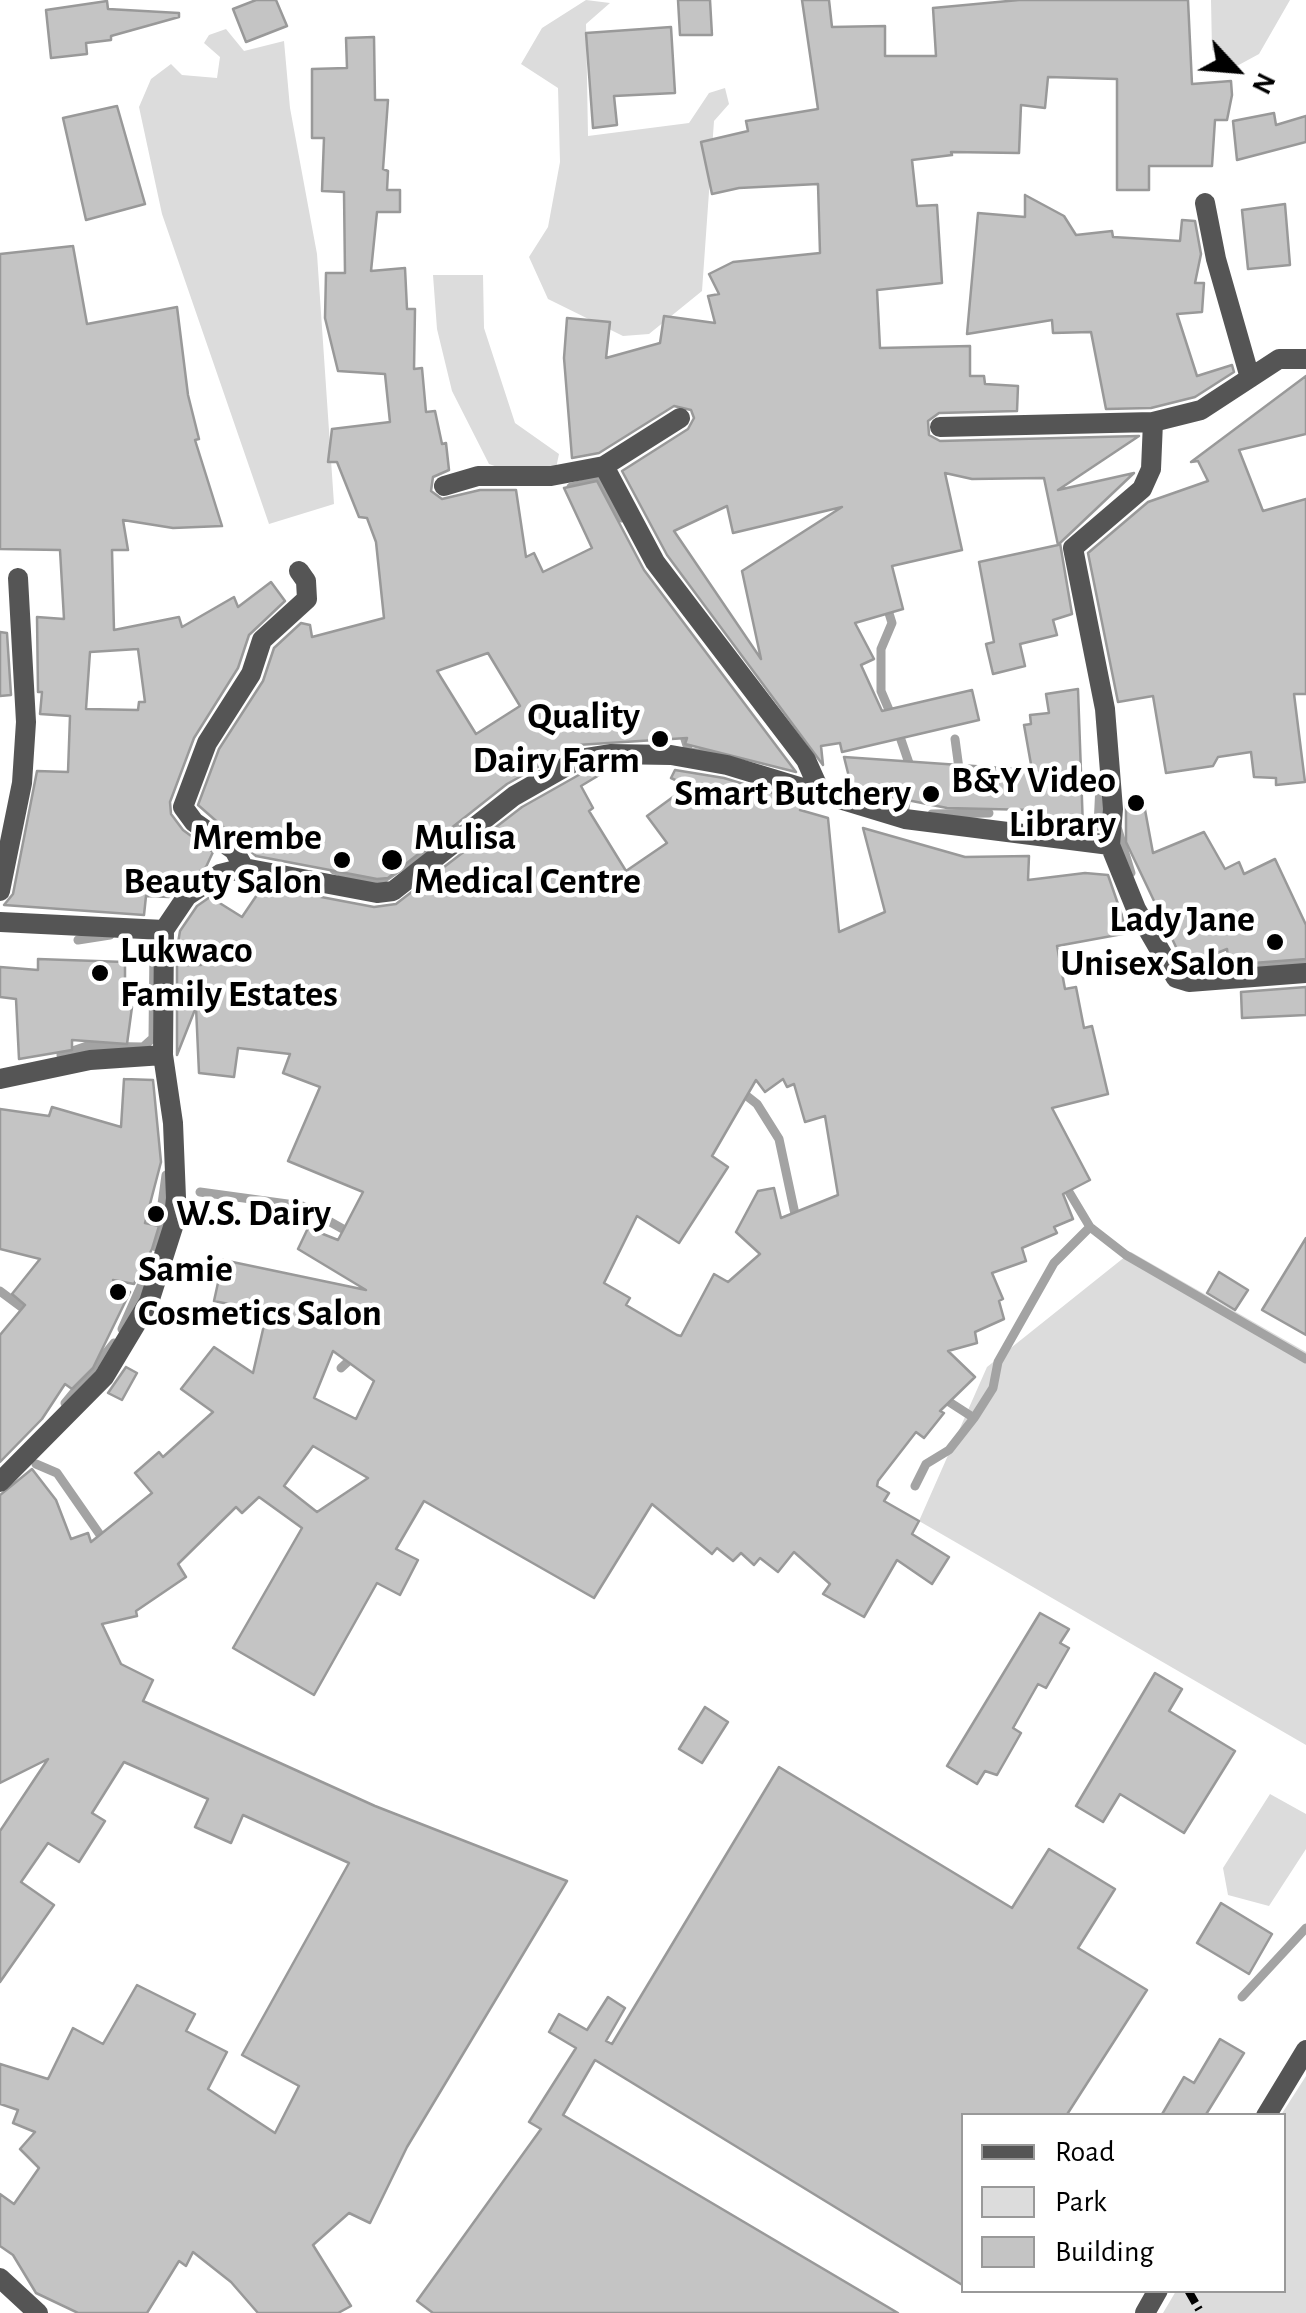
<!DOCTYPE html>
<style>
body{margin:0}
#map{position:relative;width:1306px;height:2313px;overflow:hidden;background:#fff;font-family:"Alegreya Sans",sans-serif}
canvas{display:block}
.legend{position:absolute;left:961px;top:2113px;width:325px;height:180px;box-sizing:border-box;background:#fff;border:2px solid #999;margin:0;padding:12px 18px;list-style:none;font-size:30px;color:#000}
.legend li{display:flex;align-items:center;gap:20px;height:50px}
.legend b{width:50px;border:2px solid #999}
.north{position:absolute;left:1186px;top:20px;width:100px;height:100px;-webkit-text-stroke:8px #fff;paint-order:stroke;rotate:116deg;font-size:28px;font-weight:700;line-height:40px;text-align:center;color:#000}
.north::after{content:'';display:block;margin:auto;width:35px;height:45px;background:#000;clip-path:polygon(50% 0,100% 100%,50% 72%,0 100%)}
</style>
<div id="map">
<canvas width="1306" height="2313"></canvas>
<ul class="legend">
<li><b style="height:12px;background:#555"></b>Road</li>
<li><b style="height:28px;background:#dcdcdc"></b>Park</li>
<li><b style="height:28px;background:#c4c4c4"></b>Building</li>
</ul>
<div class="north">N</div>
</div>
<script>
const ctx = document.querySelector('canvas').getContext('2d');
ctx.lineJoin = 'round';
function fillPath(path, color) { ctx.fillStyle = color; ctx.fill(path, 'evenodd'); }
const poly = rows => new Path2D(rows.map(r => 'M' + r).join(''));
function strokePath(path, color, width, dash) { ctx.strokeStyle = color; ctx.lineWidth = width; ctx.lineCap = dash ? 'butt' : 'round'; ctx.setLineDash(dash || []); ctx.stroke(path); }
function drawText(font, color, halo, rows, align = 'center') {
  ctx.font = font + ' "Alegreya Sans",sans-serif'; ctx.lineWidth = 9; ctx.setLineDash([]); ctx.textBaseline = 'middle'; ctx.strokeStyle = halo; ctx.fillStyle = color; for (const [text, x, y, turn = 0] of rows) {
    ctx.save(); ctx.translate(x, y); ctx.rotate((+turn || 0) * Math.PI / 180); ctx.textAlign = isNaN(turn) ? turn : align; if (halo) ctx.strokeText(text, 0, 0); ctx.fillText(text, 0, 0); ctx.restore();
  }
}
const green = poly([
 [586,0,610,3,586,24,588,136,689,123,709,93,725,88,729,104,714,121,702,291,649,334,623,336,548,299,529,257,548,227,560,162,558,88,521,64,542,28],
 [1211,0,1290,0,1259,54,1235,67,1212,50],
 [226,29,244,51,284,41,290,108,317,254,334,504,269,524,162,214,139,107,151,79,171,64,182,75,217,78,220,57,204,43,209,35],
 [433,275,483,275,484,328,515,423,559,454,556,468,512,472,489,464,452,391,437,329],
 [1131,1252,1306,1352,1306,1745,919,1521,987,1367],
 [1270,1794,1306,1814,1306,1849,1269,1906,1228,1895,1223,1868],
 [1306,2076,1306,2313,1163,2313,1176,2291,1284,2290,1281,2115]
]);
const stream = poly([
 [571,487,599,480,621,518],
 [888,610,892,623,881,649,881,691,892,717],
 [898,731,911,769],
 [684,736,689,752,731,757],
 [955,739,960,776],
 [905,808,908,789],
 [932,814,989,813],
 [442,824,449,833,456,828],
 [1118,830,1131,873],
 [1073,834,1098,826,1100,785],
 [334,870,377,883,449,833],
 [78,940,110,935],
 [1181,971,1229,962,1306,964],
 [61,1055,87,1046,143,1047,153,1038,154,945],
 [738,1089,757,1104,779,1139,795,1214],
 [1063,1182,1090,1227,1126,1255,1306,1359],
 [200,1192,302,1206,350,1233],
 [156,1247,166,1175,170,1176],
 [0,1291,32,1315],
 [122,1329,151,1263],
 [88,1357,97,1364,114,1343],
 [341,1368,354,1356],
 [940,1396,974,1418,993,1388,998,1362,1054,1263,1090,1227],
 [65,1403,93,1369],
 [36,1464,57,1473,105,1542],
 [915,1486,926,1464,949,1450,974,1418],
 [1242,1997,1306,1928]
]);
const building = poly([
 [256,0,276,0,287,26,246,42,233,9,256,0],
 [678,0,710,0,712,35,680,35,678,0],
 [802,0,829,0,832,27,885,26,885,56,936,56,933,8,1019,0,1188,0,1192,84,1231,81,1232,95,1227,120,1215,120,1212,166,1149,166,1149,190,1117,190,1117,79,1048,77,1045,108,1021,105,1019,153,951,152,952,155,912,160,917,206,937,205,942,283,877,290,880,348,970,346,970,376,984,376,985,384,1018,386,1017,411,939,413,928,421,929,435,940,441,1139,436,1058,490,1134,473,1060,543,1072,614,1053,620,1057,635,1020,644,1025,666,993,674,986,644,994,642,979,562,1058,545,1044,478,972,479,945,473,962,550,892,566,903,609,855,623,874,659,861,665,882,711,972,690,979,720,842,752,840,743,821,746,823,765,667,555,622,471,688,429,694,418,691,410,674,406,599,453,572,458,564,358,567,318,610,322,606,358,660,343,664,316,715,323,708,296,719,294,709,274,733,262,820,253,818,184,739,188,712,194,701,142,748,131,746,121,818,109,802,0],
 [727,506,733,533,842,507,742,571,761,659,674,531,727,506],
 [107,1,108,9,179,13,179,17,111,36,111,40,86,43,87,54,51,58,46,10,107,1],
 [671,27,675,93,614,96,617,125,593,128,586,33,671,27],
 [374,37,375,100,388,100,383,169,388,171,387,190,400,190,400,212,377,212,371,271,405,268,407,309,415,309,414,369,422,368,426,412,435,411,442,444,446,443,449,470,433,477,431,491,442,499,480,490,516,490,526,557,534,553,543,572,592,548,564,488,597,481,644,570,796,772,685,744,687,738,577,745,507,784,388,878,377,879,256,856,198,805,219,749,263,681,274,648,301,623,310,625,312,637,384,618,376,542,367,518,359,517,337,462,328,462,332,429,390,422,385,374,338,371,325,318,326,273,345,273,344,192,322,191,324,138,312,138,312,69,347,68,346,38,374,37],
 [488,653,520,706,476,734,437,671,488,653],
 [117,106,145,204,86,220,63,118,117,106],
 [1274,113,1276,125,1306,116,1306,142,1237,160,1233,121,1274,113],
 [1025,195,1064,216,1076,235,1112,231,1113,237,1180,241,1182,220,1195,221,1201,254,1195,283,1204,283,1202,312,1177,314,1197,376,1232,365,1234,372,1195,397,1151,408,1106,409,1091,332,1053,333,1052,320,967,334,978,213,1025,217,1025,195],
 [1285,204,1290,265,1248,269,1242,210,1285,204],
 [73,246,87,324,177,307,188,395,199,439,195,440,222,526,173,528,123,520,128,550,112,550,114,630,179,617,182,627,234,597,238,607,271,582,285,601,249,635,238,668,194,738,170,802,171,814,183,830,213,852,206,867,179,885,169,897,146,896,144,915,4,905,13,894,37,771,68,772,70,716,40,714,42,692,38,692,37,617,64,619,60,550,0,549,0,254,73,246],
 [138,649,145,702,139,702,138,710,86,709,90,652,138,649],
 [1306,376,1306,434,1239,450,1263,511,1306,499,1306,694,1294,694,1305,782,1276,785,1276,778,1254,777,1251,752,1218,757,1213,766,1166,773,1153,696,1118,702,1088,553,1148,502,1208,481,1198,461,1191,462,1306,376],
 [0,632,7,633,11,695,0,696,0,632],
 [1078,689,1083,828,1055,824,1031,810,947,808,852,789,844,757,1032,770,1024,725,1031,724,1030,715,1049,713,1046,694,1078,689],
 [611,768,581,786,593,808,589,811,626,871,667,843,647,816,688,786,671,778,675,770,724,778,802,802,800,810,828,818,839,932,885,912,863,828,965,857,1029,856,1028,880,1085,873,1108,875,1128,933,1057,946,1065,989,1076,987,1084,1028,1092,1026,1108,1094,1052,1108,1090,1180,1063,1194,1073,1219,1054,1227,1057,1233,1022,1248,1026,1261,992,1273,1003,1299,999,1301,1004,1319,975,1332,977,1343,948,1351,975,1377,940,1411,944,1413,924,1438,916,1432,878,1481,877,1486,889,1493,884,1501,919,1521,912,1534,949,1557,932,1584,897,1560,864,1617,823,1594,830,1584,794,1552,778,1572,760,1558,754,1565,741,1553,733,1561,717,1548,712,1554,652,1504,594,1598,424,1501,396,1549,418,1560,400,1595,377,1583,314,1695,233,1648,302,1528,259,1497,242,1513,236,1507,178,1564,186,1577,136,1611,137,1616,102,1624,121,1664,153,1680,143,1701,375,1806,567,1881,407,2147,370,2223,349,2213,313,2245,351,2306,338,2313,258,2313,231,2282,193,2252,186,2266,179,2261,147,2313,78,2313,36,2293,13,2255,0,2246,0,2194,14,2204,39,2168,20,2149,35,2132,13,2123,18,2110,0,2104,0,2064,48,2079,73,2028,103,2044,137,1985,195,2014,186,2031,227,2052,208,2089,275,2133,299,2086,242,2055,349,1863,243,1815,231,1843,195,1827,208,1799,124,1762,92,1813,105,1821,79,1862,48,1843,21,1882,54,1905,0,1982,0,1831,48,1759,0,1783,0,1495,32,1469,56,1500,71,1539,88,1533,91,1542,152,1493,135,1473,159,1452,163,1457,213,1412,181,1389,214,1347,253,1373,267,1312,214,1301,223,1260,366,1290,298,1249,308,1228,338,1240,363,1192,288,1161,320,1087,283,1073,290,1054,238,1048,234,1077,199,1073,196,1007,177,1055,177,965,201,965,204,949,178,943,180,931,197,906,210,897,242,917,263,886,374,907,396,904,522,807,584,772,611,768],
 [783,1079,787,1087,794,1084,805,1122,825,1116,838,1195,781,1218,774,1188,758,1191,736,1232,760,1254,728,1282,714,1274,681,1336,677,1335,626,1305,630,1298,604,1283,637,1216,679,1243,728,1167,712,1156,756,1080,765,1092,783,1079],
 [333,1351,374,1381,356,1419,314,1398,333,1351],
 [313,1446,368,1478,317,1512,284,1486,313,1446],
 [1143,799,1153,853,1204,832,1225,869,1239,862,1244,874,1275,859,1306,925,1306,959,1240,964,1240,955,1228,957,1227,949,1185,966,1126,842,1126,802,1143,799],
 [38,959,125,962,125,1006,132,1007,127,1044,72,1040,72,1050,19,1059,16,999,0,997,0,967,38,970,38,959],
 [1306,987,1306,1015,1242,1018,1241,992,1306,987],
 [124,1079,153,1080,161,1162,145,1223,159,1226,152,1249,134,1284,113,1280,130,1292,93,1368,72,1389,65,1384,42,1419,0,1462,0,1335,25,1305,12,1294,40,1259,0,1249,0,1109,49,1116,52,1107,121,1127,124,1079],
 [1306,1238,1306,1335,1262,1310,1306,1238],
 [1219,1272,1248,1290,1235,1310,1207,1293,1219,1272],
 [126,1367,137,1373,122,1400,108,1393,126,1367],
 [1040,1613,1069,1629,1060,1643,1069,1648,1046,1688,1038,1684,1013,1728,1021,1733,997,1775,985,1771,977,1784,947,1766,1040,1613],
 [1155,1673,1182,1689,1169,1711,1235,1751,1184,1833,1120,1794,1103,1822,1076,1806,1155,1673],
 [705,1707,728,1722,702,1763,679,1749,705,1707],
 [779,1767,1012,1908,1049,1849,1115,1889,1078,1948,1147,1990,1066,2116,964,2116,964,2286,595,2060,563,2115,898,2313,433,2313,417,2301,541,2129,529,2122,576,2048,549,2032,559,2014,587,2030,608,1997,625,2008,606,2041,612,2044,779,1767],
 [1221,1903,1272,1934,1249,1974,1197,1943,1221,1903],
 [1220,2039,1244,2053,1205,2116,1161,2116,1184,2077,1194,2083,1220,2039]
]);
const minor = poly([
 [1205,203,1216,259,1250,378],
 [940,427,1153,422],
 [604,466,655,562,806,760,823,798],
 [444,486,478,476,551,476,604,466,680,418],
 [1110,845,1113,809,1105,709,1073,548,1142,489,1151,469,1153,422,1201,410,1279,359,1306,359],
 [244,868,234,850,194,822,183,807,207,743,251,674,262,640,307,599,306,581,299,571],
 [0,891,22,783,26,722,18,578],
 [0,922,164,930],
 [0,1079,90,1060,163,1055],
 [0,1482,104,1377,149,1302,173,1227,176,1198,173,1123,163,1055,164,930,187,896,220,874,244,868,377,893,393,891,514,796,579,759,610,754,671,755,727,765,905,819,1110,845,1136,909,1176,978,1189,982,1306,973],
 [1266,2116,1306,2050],
 [0,2278,38,2313],
 [1145,2313,1158,2290]
]);
const rail = poly([
 [1188,2290,1201,2313]
]);
const markers = [
 [660,739,10,"#000"],
 [931,794,10,"#000"],
 [1136,803,10,"#000"],
 [342,860,10,"#000"],
 [392,860,12,"#000"],
 [1275,942,10,"#000"],
 [100,973,10,"#000"],
 [156,1214,10,"#000"],
 [118,1292,10,"#000"]
];
const poiNames = [
 ["Quality",640,717],
 ["Dairy Farm",640,761],
 ["B&Y Video",1116,781],
 ["Library",1116,825],
 ["Smart Butchery",911,794],
 ["Mrembe",322,838],
 ["Beauty Salon",322,882],
 ["Mulisa",414,838,"left"],
 ["Medical Centre",414,882,"left"],
 ["Lady Jane",1255,920],
 ["Unisex Salon",1255,964],
 ["Lukwaco",120,951,"left"],
 ["Family Estates",120,995,"left"],
 ["W.S. Dairy",176,1214,"left"],
 ["Samie",138,1270,"left"],
 ["Cosmetics Salon",138,1314,"left"]
];
fillPath(green, '#dcdcdc');
strokePath(stream, '#a3a3a3', 9);
fillPath(building, '#c4c4c4');
strokePath(building, '#999', 2.5);
strokePath(minor, '#555', 20);
strokePath(rail, '#000', 8, [15, 5, 2.5, 5]);
for (const [x, y, r, color] of markers) { const dot = new Path2D(); dot.arc(x, y, r, 0, 2 * Math.PI); ctx.fillStyle = color; ctx.fill(dot); strokePath(dot, '#fff', 4); }
drawText('bold 38px', '#000', '#fff', poiNames, 'right');
</script>
